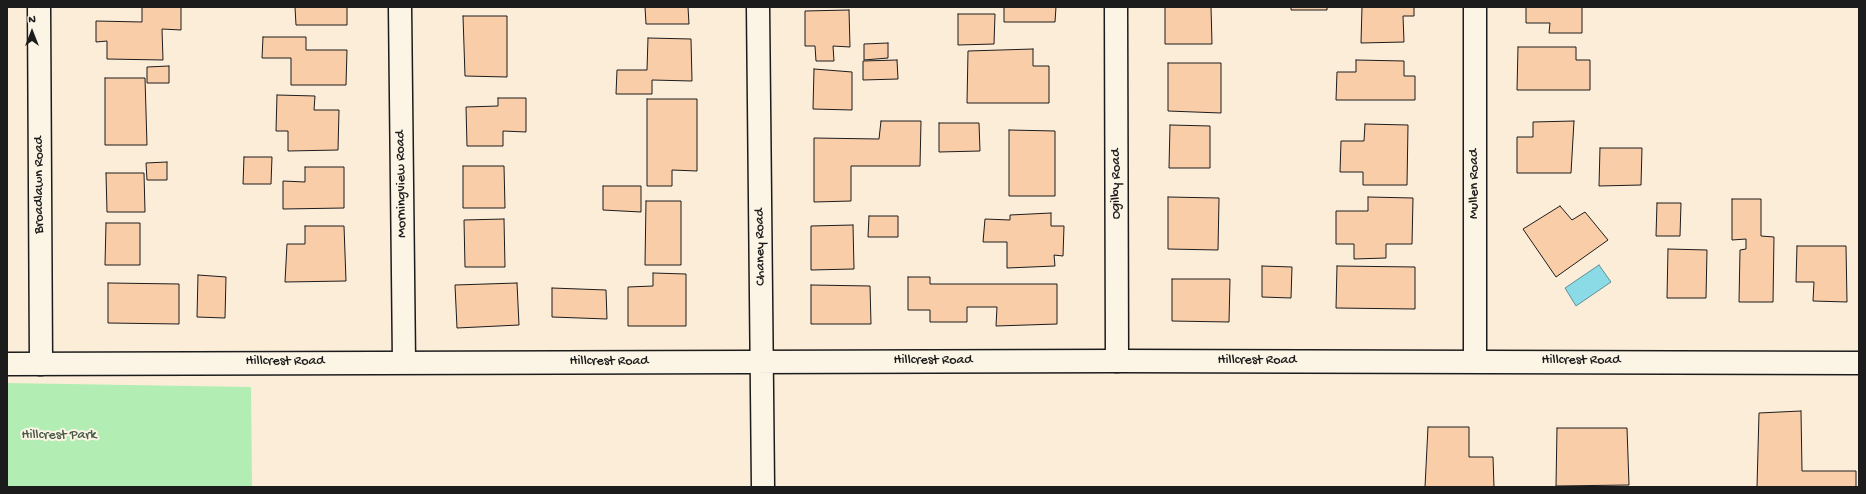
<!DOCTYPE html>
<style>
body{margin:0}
#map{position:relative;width:1866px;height:494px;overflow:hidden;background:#fcedd9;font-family:"Gochi Hand",sans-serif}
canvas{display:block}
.frame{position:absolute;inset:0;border:8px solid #1c1c1c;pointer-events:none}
.north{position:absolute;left:12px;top:12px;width:40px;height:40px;-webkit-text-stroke:3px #fcf5e5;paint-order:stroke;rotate:0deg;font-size:11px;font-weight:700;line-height:16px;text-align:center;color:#1c1c1c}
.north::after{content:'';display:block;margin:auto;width:14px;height:18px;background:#1c1c1c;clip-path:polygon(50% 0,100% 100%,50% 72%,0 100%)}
</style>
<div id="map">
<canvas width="1866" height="494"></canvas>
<div class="frame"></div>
<div class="north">N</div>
</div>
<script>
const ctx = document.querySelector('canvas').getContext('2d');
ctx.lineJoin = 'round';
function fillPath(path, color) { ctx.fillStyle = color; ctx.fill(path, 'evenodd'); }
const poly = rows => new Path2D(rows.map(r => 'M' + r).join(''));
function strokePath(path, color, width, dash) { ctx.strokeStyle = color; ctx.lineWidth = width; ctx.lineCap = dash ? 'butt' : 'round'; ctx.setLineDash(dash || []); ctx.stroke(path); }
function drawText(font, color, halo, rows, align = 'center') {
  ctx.font = font + ' "Gochi Hand",sans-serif'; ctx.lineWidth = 4; ctx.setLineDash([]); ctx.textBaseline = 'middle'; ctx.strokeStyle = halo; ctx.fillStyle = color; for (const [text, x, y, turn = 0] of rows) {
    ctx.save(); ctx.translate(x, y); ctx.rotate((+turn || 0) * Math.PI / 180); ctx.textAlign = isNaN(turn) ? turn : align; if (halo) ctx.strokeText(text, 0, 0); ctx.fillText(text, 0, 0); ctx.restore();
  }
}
const green = poly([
 [7,383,251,387,252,487,7,487]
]);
const water = poly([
 [1599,265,1611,282,1576,306,1565,288,1599,265]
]);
const building = poly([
 [142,7,181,7,181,30,162,29,163,60,107,59,107,41,96,42,96,21,142,22,142,7],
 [295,7,347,7,347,25,296,25,295,7],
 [645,7,688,7,689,24,646,24,645,7],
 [1004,7,1056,7,1055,22,1004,22,1004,7],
 [1165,7,1211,7,1212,44,1165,44,1165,7],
 [1291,7,1327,7,1327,10,1291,10,1291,7],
 [1362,7,1414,7,1414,16,1403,16,1404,42,1361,43,1362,7],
 [1526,7,1582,7,1582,33,1549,33,1550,23,1526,23,1526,7],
 [849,10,850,47,833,46,834,61,816,61,815,46,805,46,805,11,849,10],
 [958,14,995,14,994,44,958,45,958,14],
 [463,16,507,16,507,77,465,76,463,16],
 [263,37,306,37,306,50,347,50,346,85,291,85,291,58,262,58,263,37],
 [648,38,691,39,692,81,652,80,652,94,616,94,617,70,647,70,648,38],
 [888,43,888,58,864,60,864,44,888,43],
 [1518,47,1576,47,1576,60,1590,60,1590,90,1517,90,1518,47],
 [1033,49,1033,66,1049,66,1049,103,967,103,968,51,1033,49],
 [897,60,898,79,863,80,863,61,897,60],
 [1356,60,1404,61,1404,76,1415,76,1415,100,1336,100,1337,72,1356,72,1356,60],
 [1168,63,1221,63,1221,113,1168,111,1168,63],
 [169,66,169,83,147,83,147,67,169,66],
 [814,69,852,72,852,110,813,109,814,69],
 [105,78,145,78,147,145,105,145,105,78],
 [277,95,315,96,314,110,339,110,338,150,288,151,288,131,276,131,277,95],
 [498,98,526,98,526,132,503,131,503,146,467,146,466,107,498,106,498,98],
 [647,99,697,99,697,171,672,170,672,186,647,186,647,99],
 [881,121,921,121,920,166,851,166,851,201,814,202,814,138,879,139,881,121],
 [1574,121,1571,173,1517,173,1517,137,1533,137,1533,122,1574,121],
 [939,123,979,123,980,151,939,152,939,123],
 [1365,124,1408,125,1407,185,1363,185,1363,172,1340,172,1341,141,1364,141,1365,124],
 [1170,125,1210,126,1210,168,1169,168,1170,125],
 [1009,130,1055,131,1055,196,1009,196,1009,130],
 [1600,148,1642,148,1641,185,1599,186,1600,148],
 [244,157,272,157,271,184,243,184,244,157],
 [167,162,167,180,147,180,146,163,167,162],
 [463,166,504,166,505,208,463,208,463,166],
 [305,167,344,167,344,208,283,209,283,181,305,182,305,167],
 [106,173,144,173,145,212,107,212,106,173],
 [603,186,641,186,641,212,603,210,603,186],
 [1168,197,1219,198,1218,250,1168,249,1168,197],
 [1368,197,1413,198,1412,244,1386,244,1386,258,1354,259,1354,244,1336,244,1336,211,1368,211,1368,197],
 [1732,199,1761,199,1761,236,1774,237,1773,302,1739,302,1740,250,1746,249,1746,239,1732,240,1732,199],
 [646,201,681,201,681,265,645,265,646,201],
 [1657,203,1681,203,1680,236,1656,236,1657,203],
 [1560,206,1572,220,1585,212,1608,240,1556,277,1523,229,1560,206],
 [1051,213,1051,226,1064,226,1063,256,1054,255,1055,266,1007,268,1007,242,983,242,985,219,1010,220,1010,215,1051,213],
 [869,216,898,216,898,237,868,237,869,216],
 [504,219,505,267,465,267,464,220,504,219],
 [106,223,140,223,140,265,105,265,106,223],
 [853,225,854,269,811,270,811,226,853,225],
 [305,226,344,226,346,281,285,282,287,244,305,244,305,226],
 [1797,246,1846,246,1847,302,1813,301,1814,282,1796,282,1797,246],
 [1668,249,1707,250,1706,298,1667,298,1668,249],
 [1262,266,1292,267,1291,298,1262,297,1262,266],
 [1337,266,1415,267,1415,309,1336,308,1337,266],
 [653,273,686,274,686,326,628,326,628,287,653,286,653,273],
 [198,275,226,277,225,318,197,317,198,275],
 [908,277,930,277,930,284,1057,284,1057,324,996,326,997,307,967,307,967,322,930,322,930,310,908,310,908,277],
 [1172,279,1230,279,1229,322,1172,321,1172,279],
 [108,283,179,284,179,324,108,323,108,283],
 [517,283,519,325,457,328,455,285,517,283],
 [811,285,870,286,871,324,811,324,811,285],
 [552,288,606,290,607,319,552,317,552,288],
 [1801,411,1802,471,1856,471,1856,487,1757,487,1759,413,1801,411],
 [1428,427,1469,427,1469,457,1493,457,1494,487,1425,487,1428,427],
 [1557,428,1627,428,1629,485,1556,486,1557,428]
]);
const street = poly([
 [39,7,41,364],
 [400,7,404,362],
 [1116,7,1117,361],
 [1475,361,1475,7]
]);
const secondary = poly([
 [758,7,763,487],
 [7,364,1117,361,1859,363]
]);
const streetNames = [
 ["Morningview Road",402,184,-91],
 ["Ogilby Road",1117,184,-90],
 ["Mullen Road",1475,184,-90],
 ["Broadlawn Road",40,185,-90],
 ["Chaney Road",761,247,-91],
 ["Hillcrest Road",933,361],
 ["Hillcrest Road",1257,361],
 ["Hillcrest Road",1581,361],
 ["Hillcrest Road",285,362],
 ["Hillcrest Road",609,362]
];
const parkNames = [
 ["Hillcrest Park",59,436]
];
fillPath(green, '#b2eeb3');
fillPath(water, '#8adbe5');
strokePath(water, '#5e8f95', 1);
fillPath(building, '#facda9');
strokePath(building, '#1c1c1c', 1);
strokePath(street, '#1c1c1c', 25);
strokePath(secondary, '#1c1c1c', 25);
strokePath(street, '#fcf5e5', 22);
strokePath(secondary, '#fcf5e5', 22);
drawText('14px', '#1c1c1c', '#fcf5e5', streetNames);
drawText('14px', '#495b49', '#fcf5e5', parkNames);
</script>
